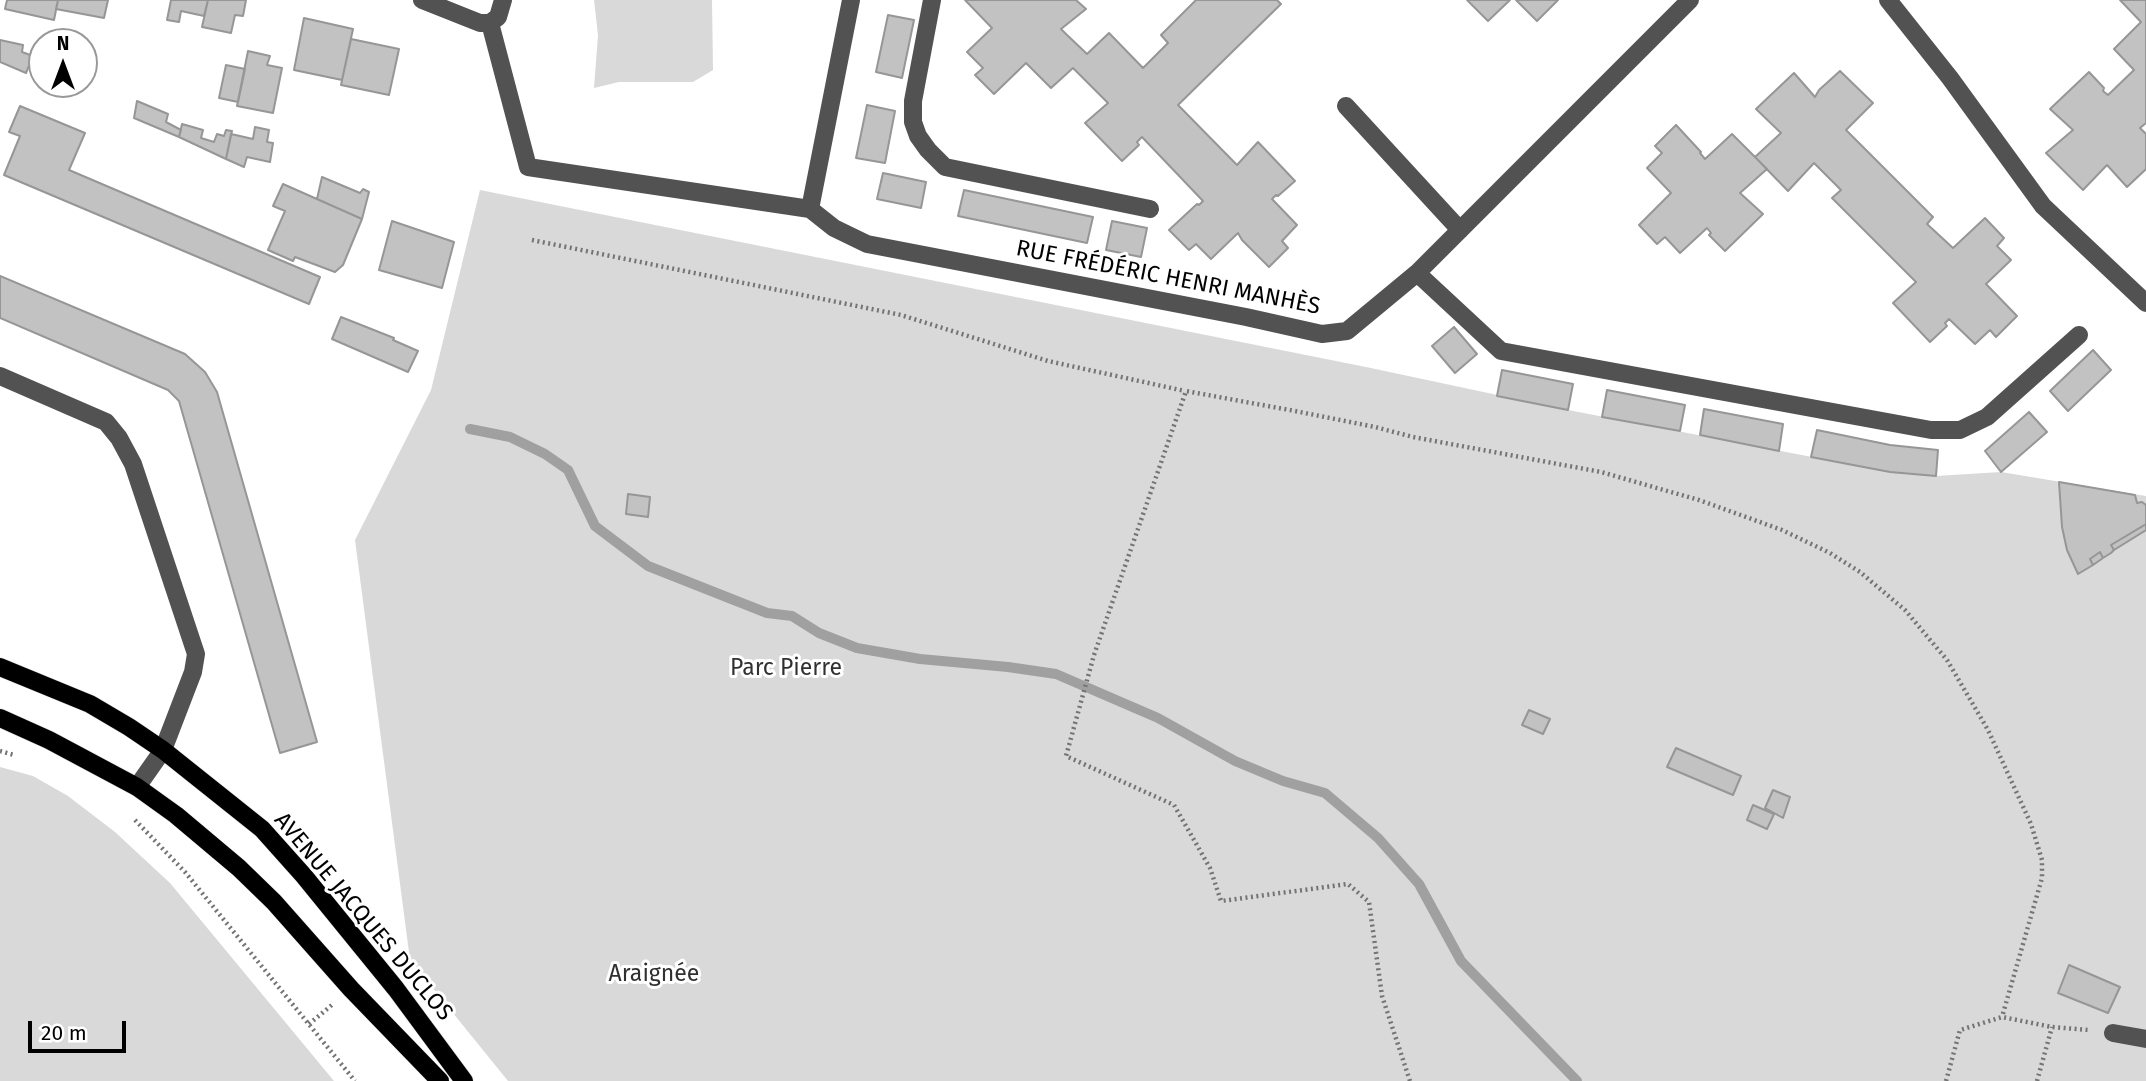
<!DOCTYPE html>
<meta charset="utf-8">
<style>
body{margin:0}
#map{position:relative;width:2146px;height:1081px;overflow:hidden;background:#fff;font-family:"Fira Sans",sans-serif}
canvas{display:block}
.north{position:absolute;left:28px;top:28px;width:70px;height:70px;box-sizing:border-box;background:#fff;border:2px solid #999;border-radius:50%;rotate:0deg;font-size:19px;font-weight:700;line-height:28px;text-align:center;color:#000}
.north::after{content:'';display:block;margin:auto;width:24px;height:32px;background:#000;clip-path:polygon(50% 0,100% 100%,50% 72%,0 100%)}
.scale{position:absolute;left:28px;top:1021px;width:98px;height:32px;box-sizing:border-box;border:4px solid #000;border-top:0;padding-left:9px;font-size:21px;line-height:24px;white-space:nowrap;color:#000;-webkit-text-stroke:5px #fff;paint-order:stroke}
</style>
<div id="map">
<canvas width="2146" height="1081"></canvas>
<div class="north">N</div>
<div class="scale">20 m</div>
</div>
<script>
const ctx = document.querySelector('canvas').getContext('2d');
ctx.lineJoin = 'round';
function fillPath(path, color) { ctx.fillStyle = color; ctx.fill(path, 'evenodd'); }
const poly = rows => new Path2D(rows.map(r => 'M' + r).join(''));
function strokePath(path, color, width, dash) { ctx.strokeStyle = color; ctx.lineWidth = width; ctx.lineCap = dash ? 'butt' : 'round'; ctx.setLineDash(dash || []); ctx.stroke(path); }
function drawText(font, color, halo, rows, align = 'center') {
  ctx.font = font + ' "Fira Sans",sans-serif'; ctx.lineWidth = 6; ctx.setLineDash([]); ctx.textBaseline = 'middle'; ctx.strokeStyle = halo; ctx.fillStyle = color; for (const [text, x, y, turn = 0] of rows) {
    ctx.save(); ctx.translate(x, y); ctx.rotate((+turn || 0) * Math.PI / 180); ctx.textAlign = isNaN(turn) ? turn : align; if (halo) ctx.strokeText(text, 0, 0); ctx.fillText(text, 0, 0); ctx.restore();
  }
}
const green = poly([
 [594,0,712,0,713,70,693,82,619,82,594,88,598,35],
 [480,190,1366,367,1568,410,1890,472,1936,476,2001,472,2146,496,2146,1081,508,1081,410,960,355,540,431,390],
 [0,767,33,776,68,796,115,832,170,883,334,1081,0,1081]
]);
const stream = poly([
 [470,429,510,437,545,454,568,470,595,526,648,566,767,613,792,616,819,633,857,648,920,659,1008,667,1056,674,1158,718,1235,761,1283,781,1325,793,1378,838,1419,884,1461,961,1577,1081]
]);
const building = poly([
 [7,0,58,0,54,20,5,9,7,0],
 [58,0,108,0,104,18,56,9,58,0],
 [171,0,208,0,204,16,181,11,179,22,167,20,171,0],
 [208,0,246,0,243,16,235,15,231,33,202,27,208,0],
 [965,0,1076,0,1086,9,1061,29,1066,34,1087,54,1109,33,1143,68,1168,43,1161,35,1196,0,1277,0,1281,4,1178,105,1237,165,1258,142,1295,181,1278,196,1276,195,1272,199,1297,225,1282,241,1288,248,1269,267,1242,240,1238,233,1211,259,1196,244,1189,250,1169,230,1197,204,1199,205,1203,201,1142,137,1137,142,1139,145,1122,161,1085,123,1108,103,1073,68,1051,88,1026,63,994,94,975,75,983,68,967,52,992,28,965,0],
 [1467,0,1510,0,1488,21,1467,0],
 [1516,0,1558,0,1537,21,1516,0],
 [2120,0,2146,0,2146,123,2140,128,2146,134,2146,169,2127,187,2107,165,2083,190,2046,153,2073,130,2050,109,2089,72,2104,88,2103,91,2108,95,2134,70,2114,49,2141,22,2120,0],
 [888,15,914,20,902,78,876,72,888,15],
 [304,18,353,29,342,80,294,70,304,18],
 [351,39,399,49,389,95,341,85,351,39],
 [0,40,23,45,22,52,33,56,26,73,0,62,0,40],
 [248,51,270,56,267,65,282,68,273,113,237,106,248,51],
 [226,65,245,69,238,102,219,98,226,65],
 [1840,71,1873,103,1846,130,1933,217,1927,224,1953,248,1985,218,2004,238,1997,246,2011,260,1986,284,2017,316,1996,337,1990,330,1975,344,1949,319,1945,323,1947,326,1930,342,1893,303,1916,282,1832,198,1841,190,1814,163,1788,191,1755,157,1781,133,1756,109,1794,73,1815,97,1819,90,1840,71],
 [137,101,168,114,166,122,181,130,179,137,134,118,137,101],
 [867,105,895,111,885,163,856,158,867,105],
 [20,106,85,133,69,170,320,277,309,304,4,175,20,136,9,132,20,106],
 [182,124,203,130,201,138,214,142,217,134,224,136,226,130,232,131,226,159,179,137,182,124],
 [1676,125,1701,152,1700,153,1705,159,1732,134,1767,169,1740,193,1763,214,1725,251,1709,235,1711,233,1707,228,1680,253,1665,237,1657,244,1639,225,1671,193,1647,168,1662,153,1655,146,1676,125],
 [255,127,269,130,267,142,273,143,270,162,247,157,244,167,226,159,231,134,253,139,255,127],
 [883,173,926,182,921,208,877,199,883,173],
 [322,177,360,193,363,189,369,192,362,219,317,199,322,177],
 [283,184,362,219,343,265,335,272,295,257,293,261,268,250,285,211,273,206,283,184],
 [964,190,1093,217,1087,243,958,216,964,190],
 [392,221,454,242,442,288,379,270,392,221],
 [1112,221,1147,228,1141,257,1106,250,1112,221],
 [0,276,185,354,205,372,217,392,317,742,280,753,179,401,168,390,0,318,0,276],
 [341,317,394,338,393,340,418,351,408,372,332,339,341,317],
 [1454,327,1477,354,1455,373,1432,346,1454,327],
 [2093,350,2111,370,2068,411,2050,391,2093,350],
 [1502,370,1573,384,1568,410,1497,396,1502,370],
 [1607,390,1685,405,1680,431,1602,417,1607,390],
 [1704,409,1783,424,1779,451,1700,435,1704,409],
 [2029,412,2047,432,2001,472,1985,451,2029,412],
 [1817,430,1890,445,1938,450,1936,476,1890,472,1811,457,1817,430],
 [2059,482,2135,495,2137,503,2142,502,2146,505,2146,524,2111,545,2114,550,2111,553,2103,558,2100,552,2090,559,2093,565,2078,574,2067,550,2062,527,2059,482],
 [628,494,650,497,648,517,626,514,628,494],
 [2146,524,2146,530,2114,550,2111,545,2146,524],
 [2100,552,2103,558,2093,565,2090,559,2100,552],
 [1529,710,1550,719,1543,734,1522,725,1529,710],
 [1676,748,1741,776,1733,795,1667,767,1676,748],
 [1773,790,1790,797,1783,818,1765,808,1773,790],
 [1753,805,1774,814,1767,829,1747,820,1753,805],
 [2069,965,2120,987,2108,1013,2058,993,2069,965]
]);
const path = poly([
 [532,240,901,315,1048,361,1185,391],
 [0,751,14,755],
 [135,820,185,872,355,1081],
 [309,1024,333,1004],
 [1410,1081,1382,996,1369,902,1348,884,1221,901,1210,868,1174,805,1066,756,1094,655,1186,391,1295,411,1375,427,1413,437,1601,472,1699,500,1782,530,1830,553,1860,572,1905,610,1947,660,1988,730,2031,824,2042,860,2042,878,2002,1017],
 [1946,1081,1960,1030,2002,1017,2052,1027,2089,1030],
 [2037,1081,2052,1027]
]);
const minor = poly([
 [422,0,480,23,490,23,498,17,503,0],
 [932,0,913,101,913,122,918,136,928,150,945,167,1150,209],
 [1888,0,1950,78,2043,206,2146,303],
 [490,23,528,167,810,209,834,228,867,244,1246,317,1322,334,1347,331,1417,273,1690,0],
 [1346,106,1460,230],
 [810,209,851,0],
 [1417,273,1501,351,1931,430,1960,430,1987,417,2079,335],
 [0,376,106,422,119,438,133,464,196,654,193,672,163,750,137,787],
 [2113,1033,2146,1039]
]);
const major = poly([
 [0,667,90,704,129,727,163,750,262,829,304,876,396,989,464,1081],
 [0,718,49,740,137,787,176,815,239,868,274,902,351,989,440,1081]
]);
const streetNames = [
 ["RUE FRÉDÉRIC HENRI MANHÈS",1168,278,11],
 ["AVENUE JACQUES DUCLOS",363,917,50]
];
const parkNames = [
 ["Parc Pierre",786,669],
 ["Araignée",654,975]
];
fillPath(green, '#d9d9d9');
strokePath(stream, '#a0a0a0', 10);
fillPath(building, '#c2c2c2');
strokePath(building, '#969696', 2);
strokePath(major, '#dbdbdb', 19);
strokePath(path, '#747474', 4.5, [2, 3.5]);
strokePath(minor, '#525252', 18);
strokePath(major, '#000', 18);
drawText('23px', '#000', '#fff', streetNames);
drawText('23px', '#303030', '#fff', parkNames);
</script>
